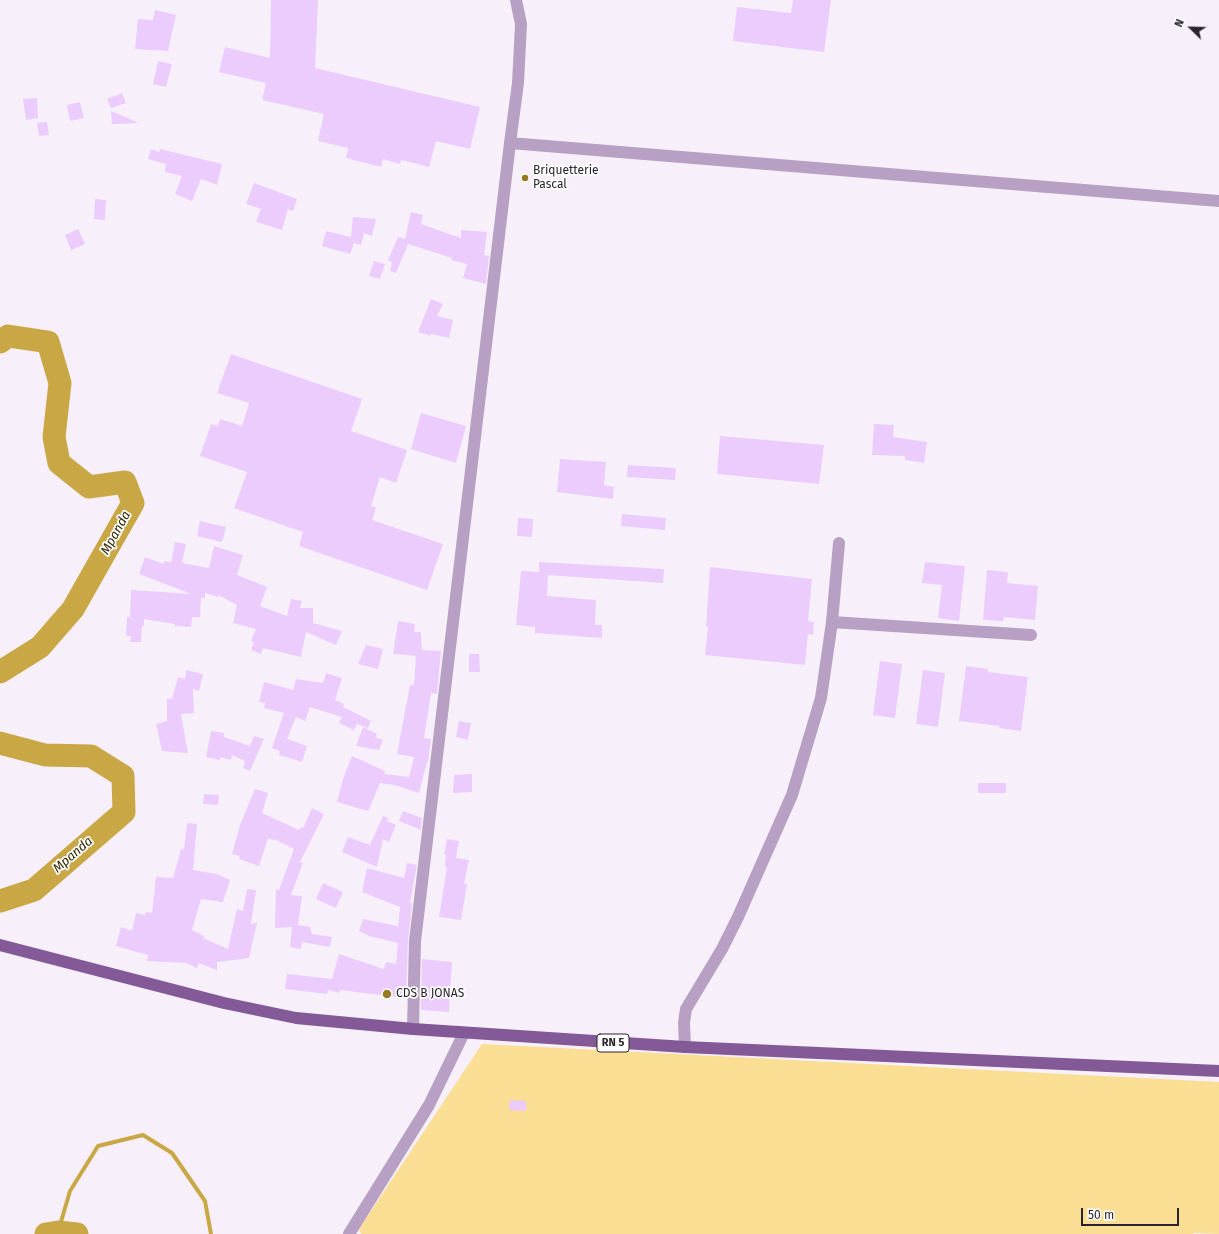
<!DOCTYPE html>
<style>
body{margin:0}
#map{position:relative;width:1219px;height:1234px;overflow:hidden;background:#f7f0fb;font-family:"Fira Sans",sans-serif}
canvas{display:block}
.north{position:absolute;left:1171px;top:8px;width:40px;height:40px;-webkit-text-stroke:3px #fff;paint-order:stroke;rotate:293deg;font-size:11px;font-weight:700;line-height:16px;text-align:center;color:#2a232d}
.north::after{content:'';display:block;margin:auto;width:14px;height:18px;background:#2a232d;clip-path:polygon(50% 0,100% 100%,50% 72%,0 100%)}
.scale{position:absolute;left:1081px;top:1208px;width:98px;height:18px;box-sizing:border-box;border:2px solid #2a232d;border-top:0;padding-left:5px;font-size:12px;line-height:14px;white-space:nowrap;color:#2a232d;-webkit-text-stroke:3px #fff;paint-order:stroke}
</style>
<div id="map">
<canvas width="1219" height="1234"></canvas>
<div class="north">N</div>
<div class="scale">50 m</div>
</div>
<script>
const ctx = document.querySelector('canvas').getContext('2d');
ctx.lineJoin = 'round';
function fillPath(path, color) { ctx.fillStyle = color; ctx.fill(path, 'evenodd'); }
const poly = rows => new Path2D(rows.map(r => 'M' + r).join(''));
function strokePath(path, color, width, dash) { ctx.strokeStyle = color; ctx.lineWidth = width; ctx.lineCap = dash ? 'butt' : 'round'; ctx.setLineDash(dash || []); ctx.stroke(path); }
function drawText(font, color, halo, rows, align = 'center') {
  ctx.font = font + ' "Fira Sans",sans-serif'; ctx.lineWidth = 3.5; ctx.setLineDash([]); ctx.textBaseline = 'middle'; ctx.strokeStyle = halo; ctx.fillStyle = color; for (const [text, x, y, turn = 0] of rows) {
    ctx.save(); ctx.translate(x, y); ctx.rotate((+turn || 0) * Math.PI / 180); ctx.textAlign = isNaN(turn) ? turn : align; if (halo) ctx.strokeText(text, 0, 0); ctx.fillText(text, 0, 0); ctx.restore();
  }
}
const green = poly([
 [482,1044,1219,1082,1219,1234,1194,1233,1193,1234,361,1234,359,1229]
]);
const stream = poly([
 [58,1232,70,1191,98,1146,143,1135,172,1153,205,1201,211,1234]
]);
const river = poly([
 [0,342,8,336,48,342,60,383,54,437,59,463,89,487,125,482,133,503,73,609,40,647,0,672],
 [0,743,45,755,91,756,123,776,124,812,34,890,0,901],
 [46,1234,58,1232,77,1234]
]);
const building = poly([
 [271,0,318,0,315,68,480,107,470,149,436,141,429,167,401,160,400,164,383,159,381,167,346,158,348,148,318,141,324,114,262,100,266,83,219,72,225,47,270,58],
 [793,0,831,0,824,52,733,41,737,7,791,13],
 [155,10,176,15,168,51,135,49,138,19,153,20],
 [158,61,172,64,166,87,153,84],
 [122,93,126,103,111,108,107,99],
 [37,98,38,118,26,120,23,99],
 [80,102,84,118,70,121,67,105],
 [111,111,139,123,112,124],
 [47,122,49,135,39,136,37,123],
 [151,149,159,152,160,149,222,164,217,185,201,179,192,201,175,194,182,176,165,172,166,164,148,159],
 [254,183,297,199,293,211,288,209,282,230,256,222,261,209,246,204],
 [95,199,106,200,105,220,94,219],
 [411,212,423,215,421,224,461,238,461,230,487,232,484,255,489,256,486,284,463,278,467,264,451,260,452,258,408,244,396,273,390,271,392,262,388,260,398,237,405,239],
 [353,217,376,219,372,236,364,233,361,245,354,243,350,254,322,246,326,231,351,237],
 [78,229,85,244,71,250,65,235],
 [374,261,385,264,380,279,369,276],
 [431,299,443,304,437,316,453,320,449,338,431,334,430,336,418,332],
 [231,354,362,399,351,431,407,450,396,483,380,477,371,506,376,508,372,520,443,544,427,590,299,546,303,532,234,508,247,472,200,456,211,424,218,426,220,419,242,426,249,403,217,393],
 [421,413,466,426,456,463,411,449],
 [874,424,894,425,893,437,927,442,924,463,905,460,905,456,872,455],
 [720,436,824,445,819,484,717,474],
 [560,459,606,462,604,485,614,487,613,499,557,492],
 [628,465,676,468,675,480,627,477],
 [622,514,666,518,665,530,621,526],
 [518,518,533,519,532,537,517,536],
 [200,521,226,527,222,542,197,536],
 [175,542,186,544,182,563,209,568,214,546,243,555,237,575,267,587,260,606,287,616,291,599,302,601,300,608,313,608,313,623,342,631,336,645,306,632,301,657,263,648,261,654,251,650,254,642,251,641,256,629,233,623,237,605,218,595,218,597,205,593,205,599,201,597,200,617,192,617,191,627,175,626,175,624,144,619,144,626,142,626,141,642,130,642,131,636,126,636,127,617,130,617,131,590,191,594,139,574,145,557,164,564,164,561,171,562],
 [539,562,664,569,663,583,548,575,547,596,596,600,595,625,602,625,602,638,535,633,535,627,516,625,521,571,539,572],
 [925,562,965,566,959,621,938,618,942,585,922,583],
 [710,567,812,579,808,621,814,622,813,635,808,634,805,665,705,655,708,627,706,627],
 [987,570,1008,572,1007,583,1038,586,1035,620,1004,617,1003,621,983,620],
 [398,621,415,624,414,632,421,632,422,650,441,651,437,694,431,693,424,738,431,739,430,747,428,762,427,762,419,793,394,785,380,783,368,811,337,802,343,779,352,756,385,771,384,774,409,777,414,757,397,754,410,685,414,685,416,656,393,654],
 [366,645,383,649,378,669,358,664],
 [469,654,479,654,480,672,469,672],
 [880,661,902,664,895,718,873,715],
 [966,666,988,669,988,672,1028,677,1021,731,999,728,1000,726,959,721],
 [186,670,203,674,199,691,193,689,194,713,181,714,188,753,162,751,156,724,167,721,167,699,172,699,178,677,185,679],
 [923,670,945,673,938,727,916,724],
 [326,673,342,678,335,700,344,704,343,707,371,721,368,728,357,724,354,730,339,723,342,717,310,707,305,721,296,717,287,739,307,746,302,762,279,755,280,751,272,748,284,713,264,708,265,703,259,702,264,682,293,690,296,679,323,683],
 [459,721,471,723,468,740,456,737],
 [363,727,377,734,375,737,383,740,379,750,356,746],
 [211,731,224,733,224,737,250,746,254,736,264,739,250,771,243,768,245,761,232,755,231,760,220,757,220,760,206,757],
 [472,774,472,792,453,793,454,775],
 [978,783,1006,783,1006,793,978,793],
 [255,789,268,793,262,813,299,830,301,827,303,828,312,808,324,814,300,862,303,863,291,895,302,896,298,925,310,927,312,934,332,937,330,947,302,942,301,949,290,947,292,927,275,928,276,889,279,890,294,849,274,839,273,840,268,838,259,866,239,859,240,856,232,854,240,825],
 [204,794,219,795,218,805,203,804],
 [403,811,422,818,421,830,399,821],
 [383,816,388,818,387,821,396,825,389,842,383,839,377,867,342,852,348,837,370,845],
 [187,823,197,824,193,870,217,874,230,880,223,902,201,899,192,930,204,936,203,938,228,949,237,909,243,911,247,889,256,890,251,924,257,923,249,958,217,962,217,970,199,963,197,968,186,963,147,961,148,955,116,946,121,927,132,931,136,913,145,915,146,912,152,913,156,877,173,878,181,849,184,850],
 [447,839,459,841,456,858,469,860,464,884,467,884,461,920,439,917,447,867,445,866,446,855,444,854],
 [407,863,417,865,410,903,412,903,408,941,406,998,340,990,339,993,328,990,327,994,285,989,287,974,332,979,339,954,384,969,386,962,396,964,398,943,369,936,359,931,363,919,398,926,400,907,362,892,367,868,404,878],
 [323,883,343,892,336,908,316,899],
 [422,959,452,962,449,1012,421,1010],
 [510,1100,526,1101,526,1111,509,1110]
]);
const minor = poly([
 [510,143,1219,201],
 [832,622,1031,635],
 [413,1029,415,941,510,143,518,83,521,24,516,0],
 [685,1047,684,1023,686,1009,722,949,738,917,792,795,821,698,832,622,839,543],
 [349,1234,429,1105,464,1033]
]);
const major = poly([
 [0,945,224,1003,296,1018,413,1029,685,1047,1219,1071]
]);
const markers = [
 [525,178,4,"#977a22"],
 [387,994,5,"#977a22"]
];
const shields = [
 [613,1043,32]
];
const shieldNames = [
 ["RN 5",613,1043]
];
const poiNames = [
 ["Briquetterie",533,171],
 ["Pascal",533,185],
 ["CDS B JONAS",396,994]
];
const waterNames = [
 ["Mpanda",116,533,-61],
 ["Mpanda",73,855,-41]
];
fillPath(green, '#fade93');
strokePath(stream, '#c9a745', 4);
strokePath(river, '#c9a745', 23);
fillPath(building, '#ebccfc');
strokePath(minor, '#b7a0c3', 12);
strokePath(major, '#835a97', 12);
for (const [x, y, r, color] of markers) { const dot = new Path2D(); dot.arc(x, y, r, 0, 2 * Math.PI); ctx.fillStyle = color; ctx.fill(dot); strokePath(dot, '#fff', 1.5); }
for (const [x, y, w] of shields) { const box = new Path2D(); box.roundRect(x - w / 2, y - 9, w, 18, 3); ctx.fillStyle = '#fff'; ctx.fill(box); strokePath(box, '#2a232d', 1); }
drawText('bold 11px', '#2a232d', null, shieldNames);
drawText('12px', '#2a232d', '#fff', poiNames, 'left');
drawText('italic 13px', '#352800', '#fff', waterNames);
</script>
